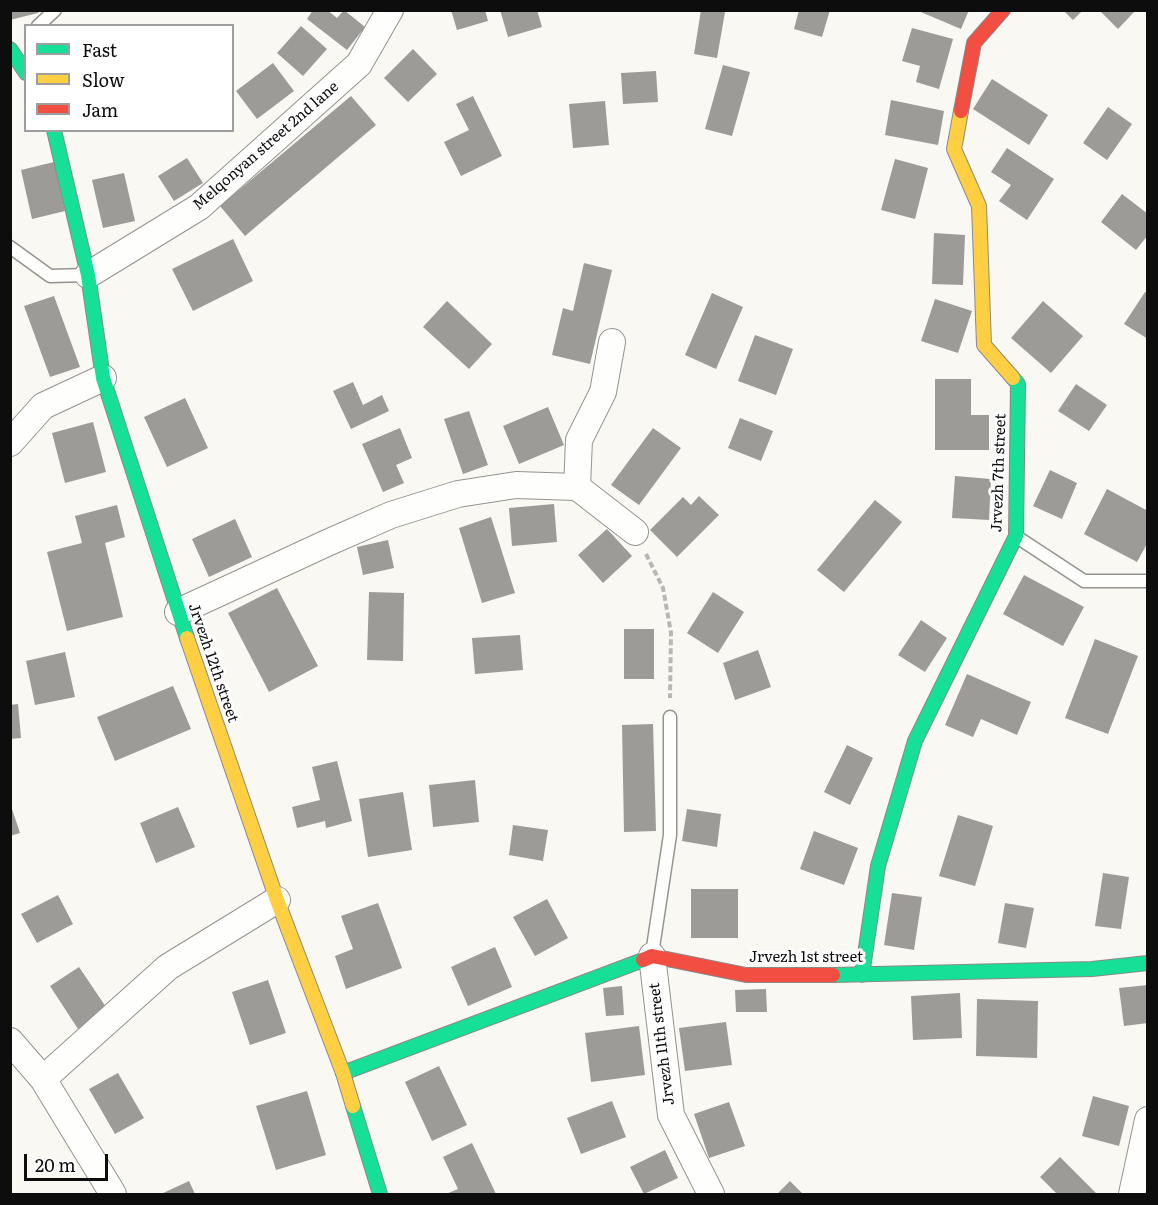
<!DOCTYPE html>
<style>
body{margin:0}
#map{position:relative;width:1158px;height:1205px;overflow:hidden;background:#faf8f2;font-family:Literata,serif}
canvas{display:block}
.frame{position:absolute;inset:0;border:12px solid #0d0d0d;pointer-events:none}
.legend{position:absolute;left:24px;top:24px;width:210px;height:108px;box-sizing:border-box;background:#fff;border:2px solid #9e9e9e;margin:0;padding:8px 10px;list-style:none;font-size:18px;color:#0d0d0d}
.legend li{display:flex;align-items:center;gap:12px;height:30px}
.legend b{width:30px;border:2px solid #9e9e9e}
.scale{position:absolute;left:24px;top:1154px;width:84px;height:27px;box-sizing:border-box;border:3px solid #0d0d0d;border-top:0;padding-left:8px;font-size:18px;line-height:21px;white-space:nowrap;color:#0d0d0d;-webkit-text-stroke:4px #fff;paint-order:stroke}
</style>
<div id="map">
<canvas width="1158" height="1205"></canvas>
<div class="frame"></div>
<ul class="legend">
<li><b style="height:8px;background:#16e098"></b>Fast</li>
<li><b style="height:8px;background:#ffcf43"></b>Slow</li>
<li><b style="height:8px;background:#f24e42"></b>Jam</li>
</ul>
<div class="scale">20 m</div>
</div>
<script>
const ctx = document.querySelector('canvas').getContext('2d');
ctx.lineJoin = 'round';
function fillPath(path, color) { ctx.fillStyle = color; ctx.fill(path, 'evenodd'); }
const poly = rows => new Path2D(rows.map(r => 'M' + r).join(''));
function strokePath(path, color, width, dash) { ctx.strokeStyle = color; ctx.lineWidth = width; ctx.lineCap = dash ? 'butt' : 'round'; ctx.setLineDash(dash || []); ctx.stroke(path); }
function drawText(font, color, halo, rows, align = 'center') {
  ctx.font = font + ' Literata,serif'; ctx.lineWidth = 6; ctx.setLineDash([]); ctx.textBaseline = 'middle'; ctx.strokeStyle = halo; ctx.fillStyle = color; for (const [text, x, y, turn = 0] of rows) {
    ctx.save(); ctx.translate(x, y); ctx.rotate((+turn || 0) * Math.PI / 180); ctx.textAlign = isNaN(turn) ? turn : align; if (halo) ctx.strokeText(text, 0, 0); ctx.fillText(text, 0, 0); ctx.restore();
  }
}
const building = poly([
 [10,10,40,10,38,13,10,20],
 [313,10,327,10,337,18,344,10,365,27,347,50,307,19],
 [451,10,485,10,488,21,457,30],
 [500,10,537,10,542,27,508,37],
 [701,10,725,12,717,58,694,54],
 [799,10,830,10,822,37,794,29],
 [916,10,969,10,961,29],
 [1063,10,1083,10,1073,20],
 [1099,10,1136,10,1118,29],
 [301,26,327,49,303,76,277,53],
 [912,28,953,39,939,89,916,82,920,66,902,61],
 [413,49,437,74,408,102,384,78],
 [273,63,294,91,257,119,236,91],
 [723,65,750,72,732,136,705,129],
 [656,71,658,102,623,104,621,73],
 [992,79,1048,115,1029,145,973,109],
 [351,96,376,125,245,236,220,206],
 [473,96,502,156,461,176,444,142,469,130,456,104],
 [891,100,944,111,938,145,885,135],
 [605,101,609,145,573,148,569,104],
 [1108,107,1132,124,1107,160,1083,143],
 [1007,148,1054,179,1027,220,999,201,1011,185,991,172],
 [187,158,203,183,174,201,158,176],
 [895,159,928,168,915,219,881,210],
 [54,162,65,211,32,219,21,170],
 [124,173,135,221,103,228,92,180],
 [1122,194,1148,214,1148,235,1136,250,1101,222],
 [934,233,965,235,963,285,932,284],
 [233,239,253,281,193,311,172,269],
 [584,263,612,270,590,364,552,355,563,308,573,311],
 [1145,292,1148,293,1148,339,1124,324],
 [712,293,743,307,716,369,685,355],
 [54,296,80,367,50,377,24,306],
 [935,299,972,311,958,353,921,341],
 [447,301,492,344,469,369,423,327],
 [1043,301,1083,336,1051,373,1011,338],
 [755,335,793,349,776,395,738,381],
 [935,379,971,379,971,415,989,415,989,450,935,450],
 [353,382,363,405,382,395,389,411,351,429,333,391],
 [1076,384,1107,405,1089,431,1058,411],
 [185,398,208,448,167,467,144,417],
 [548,407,564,445,519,464,503,426],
 [469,411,488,465,463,474,444,419],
 [740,418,773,431,761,461,728,448],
 [93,422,106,472,65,483,52,433],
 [400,428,412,458,396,465,404,483,383,492,362,444],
 [653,428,681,448,639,505,611,485],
 [1050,470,1077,483,1062,519,1033,506],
 [955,476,991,479,989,520,952,518],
 [1107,489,1148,511,1148,542,1137,562,1084,534],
 [699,496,719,515,677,557,650,530,683,497,691,505],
 [875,500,902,522,844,592,817,570],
 [554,504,557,542,512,546,509,508],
 [117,505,125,537,105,543,123,617,67,631,47,552,82,543,75,516],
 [491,517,515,593,482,603,459,528],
 [235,519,252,557,209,577,192,539],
 [607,529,632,556,603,583,578,555],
 [388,540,394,568,363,575,357,547],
 [1024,575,1084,607,1063,646,1003,614],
 [277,588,318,666,269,692,228,613],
 [369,592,404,593,403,661,367,660],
 [713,592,744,612,718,653,687,633],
 [921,620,947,638,925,672,898,655],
 [624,629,654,629,654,679,624,679],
 [520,635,523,670,475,674,472,638],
 [1095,639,1138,656,1108,734,1065,718],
 [758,650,771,687,735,700,723,663],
 [65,652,75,697,35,705,26,661],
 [967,674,1031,702,1017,735,981,719,973,737,945,725],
 [173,686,191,729,115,761,97,717],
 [18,704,21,738,10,739,10,705],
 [653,724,656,831,624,832,622,725],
 [847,745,873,758,850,805,824,792],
 [337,761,352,821,326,828,325,821,297,828,292,807,320,800,312,767],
 [475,780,479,822,433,827,429,785],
 [403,792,412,850,368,857,359,799],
 [10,803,20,833,10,836],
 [178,807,195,847,156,863,140,823],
 [687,809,721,814,717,847,682,841],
 [958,815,993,826,975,886,939,876],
 [513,825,548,830,543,861,509,855],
 [814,831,858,848,844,885,800,869],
 [1103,873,1129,877,1121,929,1095,926],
 [691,889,738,889,738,938,691,938],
 [892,893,922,897,914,950,884,945],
 [58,895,73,924,37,943,21,914],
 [547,899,568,938,535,956,513,917],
 [378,903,402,968,346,989,335,956,353,949,341,916],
 [1005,903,1034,908,1026,948,998,943],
 [495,947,512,987,468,1006,451,967],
 [79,967,108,1010,78,1029,50,986],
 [268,980,286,1033,250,1045,232,992],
 [1148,985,1148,1023,1124,1026,1119,988],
 [622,986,624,1015,606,1016,603,988],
 [766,989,767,1012,736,1012,735,990],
 [960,993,962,1038,913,1040,911,996],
 [977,999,1038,1001,1037,1058,976,1056],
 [726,1022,732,1065,685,1071,679,1028],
 [639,1026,645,1075,591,1082,585,1033],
 [439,1066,467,1125,432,1141,405,1082],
 [118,1073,144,1118,115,1134,89,1089],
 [307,1091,326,1155,276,1170,256,1106],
 [1093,1096,1129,1106,1119,1146,1082,1136],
 [612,1101,626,1137,581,1154,567,1118],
 [729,1102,745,1146,709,1158,694,1114],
 [472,1143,496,1194,446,1194,458,1189,443,1157],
 [665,1150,678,1178,644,1194,630,1167],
 [1060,1157,1097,1194,1057,1194,1040,1177],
 [189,1181,195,1194,161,1194],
 [790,1181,803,1194,777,1194]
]);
const path = poly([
 [646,554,663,588,671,633,670,698]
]);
const lane = poly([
 [38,26,55,10],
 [10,247,50,276,87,275],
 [1017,537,1084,581,1148,581],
 [652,954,670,835,670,717]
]);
const street = poly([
 [88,275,199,207,359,64,390,10],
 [10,443,43,406,103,378],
 [577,487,579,440,603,392,612,342],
 [178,612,327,543,391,515,458,494,516,485,577,487,635,532],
 [652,956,671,1115,711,1194],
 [10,1041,43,1079],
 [113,1194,43,1079,168,967,277,900],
 [1132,1194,1148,1120]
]);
const fast = poly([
 [10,49,26,73],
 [54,130,88,275,103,378,187,638],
 [833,975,1092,969,1148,963],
 [862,975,878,866,915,741,1016,536,1018,384,1013,378],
 [343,1073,643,960],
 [353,1106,380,1194]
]);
const slow = poly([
 [961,111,954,149,979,206,984,345,1013,378],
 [187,638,277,900,343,1073,353,1106]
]);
const jam = poly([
 [961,111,974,43,1003,10],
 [643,960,652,956,746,975,833,975]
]);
const streetNames = [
 ["Melqonyan street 2nd lane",266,146,-41],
 ["Jrvezh 7th street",999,473,-88],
 ["Jrvezh 12th street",213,663,71],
 ["Jrvezh 1st street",806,958],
 ["Jrvezh 11th street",662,1044,-97]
];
fillPath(building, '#9d9b98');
strokePath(lane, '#949390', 15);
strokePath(street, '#949390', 28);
strokePath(fast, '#8a8987', 16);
strokePath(slow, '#8a8987', 16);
strokePath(jam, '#8a8987', 16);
strokePath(path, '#b8b7b6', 4, [6, 3]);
strokePath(lane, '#fefefd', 12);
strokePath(street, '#fefefd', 26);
strokePath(fast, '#16e098', 14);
strokePath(slow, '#ffcf43', 14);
strokePath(jam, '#f24e42', 14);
drawText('15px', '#0d0d0d', '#fff', streetNames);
</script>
